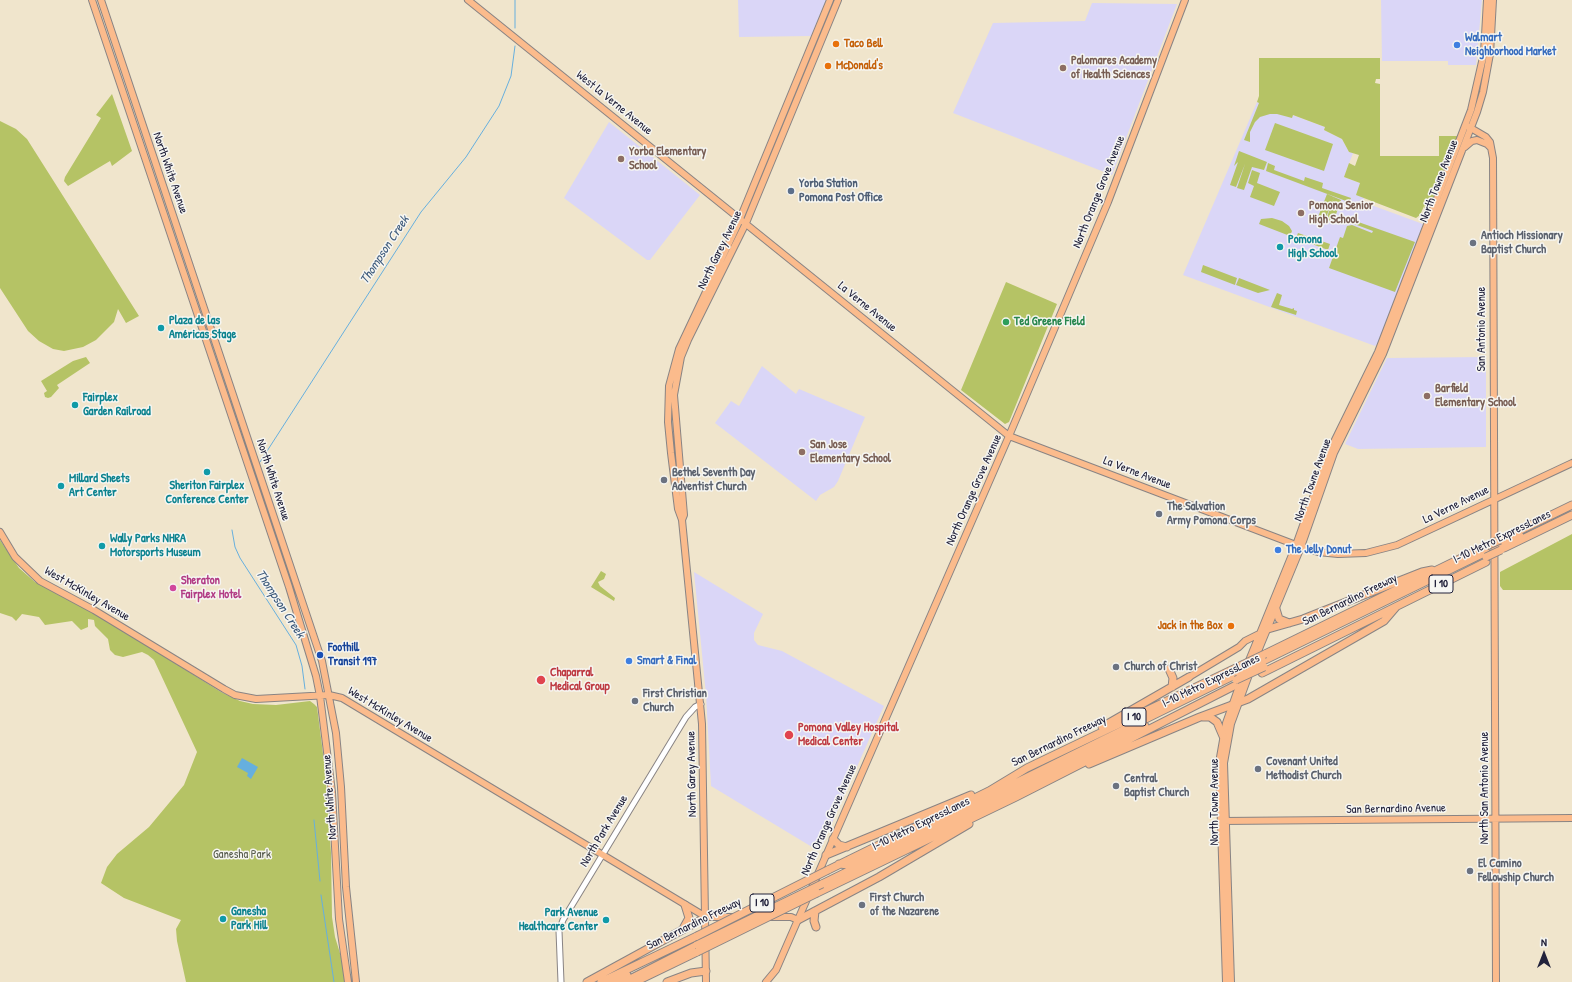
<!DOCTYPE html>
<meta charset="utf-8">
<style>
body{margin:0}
#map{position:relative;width:1572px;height:982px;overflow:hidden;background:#f0e5cc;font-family:"Patrick Hand",sans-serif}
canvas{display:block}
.north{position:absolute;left:1524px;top:934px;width:40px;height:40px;-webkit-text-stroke:3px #f6f6f2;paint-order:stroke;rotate:0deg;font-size:11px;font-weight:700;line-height:16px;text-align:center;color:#22223b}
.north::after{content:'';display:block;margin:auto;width:14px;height:18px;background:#22223b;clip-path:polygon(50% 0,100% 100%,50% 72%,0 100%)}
</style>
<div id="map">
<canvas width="1572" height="982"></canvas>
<div class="north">N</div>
</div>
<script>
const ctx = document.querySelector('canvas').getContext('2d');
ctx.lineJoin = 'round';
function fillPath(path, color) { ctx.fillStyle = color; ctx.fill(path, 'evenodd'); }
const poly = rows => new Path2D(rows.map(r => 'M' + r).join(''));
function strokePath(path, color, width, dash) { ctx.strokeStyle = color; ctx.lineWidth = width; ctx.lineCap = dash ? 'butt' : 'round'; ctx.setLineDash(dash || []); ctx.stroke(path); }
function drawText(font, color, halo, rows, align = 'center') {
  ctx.font = font + ' "Patrick Hand",sans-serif'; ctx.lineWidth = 3; ctx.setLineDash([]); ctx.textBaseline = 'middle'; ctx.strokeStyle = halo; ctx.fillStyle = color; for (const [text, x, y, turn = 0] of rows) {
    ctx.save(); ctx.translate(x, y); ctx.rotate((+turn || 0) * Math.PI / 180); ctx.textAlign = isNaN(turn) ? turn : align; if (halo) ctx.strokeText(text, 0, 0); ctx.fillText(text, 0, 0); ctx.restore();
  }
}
const built = poly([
 [738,0,826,0,811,36,739,37],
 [1381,0,1482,0,1476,65,1448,65,1448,61,1382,61],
 [1092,3,1177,4,1112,175,953,113,993,23,1085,21],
 [1257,102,1325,127,1324,130,1342,139,1349,152,1353,153,1344,177,1360,183,1364,199,1363,202,1423,224,1398,293,1379,342,1375,346,1183,275],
 [609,122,700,195,650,260,647,260,564,198],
 [1486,357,1486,447,1358,449,1345,444,1387,358],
 [762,366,796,394,799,389,865,417,838,481,834,487,820,495,816,501,715,423,731,401,739,406],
 [694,572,763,614,754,633,754,640,758,645,782,651,884,706,820,850,817,850,711,786,706,695]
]);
const green = poly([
 [1259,58,1380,58,1380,79,1376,79,1375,83,1380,84,1380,156,1439,156,1439,136,1458,136,1450,157,1448,157,1426,219,1423,218,1425,204,1420,215,1416,218,1356,195,1360,183,1344,177,1349,163,1355,166,1359,155,1349,152,1342,139,1324,130,1325,127,1293,115,1292,118,1277,114,1270,114,1260,117,1255,122,1250,132,1250,142,1244,140,1259,103,1257,102,1259,96],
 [112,94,132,151,112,166,110,161,68,186,64,181,65,177,101,118,96,115],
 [0,121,16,129,27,139,139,316,126,323,118,309,114,322,96,340,83,347,64,351,53,349,39,341,28,331,0,288],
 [1275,123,1333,144,1324,171,1265,150],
 [1239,151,1267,162,1264,170,1252,167,1244,190,1237,188,1245,164,1236,187,1230,185,1238,162,1234,166],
 [1268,163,1275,166,1274,170,1304,181,1305,177,1323,183,1322,188,1351,198,1348,204,1346,201,1266,171],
 [1252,170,1260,173,1257,183,1280,192,1274,206,1250,197,1254,186,1248,183],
 [1327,194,1334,197,1325,220,1318,217],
 [1334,197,1341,200,1333,223,1326,220],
 [1272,218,1282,221,1289,226,1292,231,1290,236,1259,224,1261,219],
 [1347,218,1415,242,1395,292,1329,268,1340,237,1343,238,1347,226,1352,225,1372,233,1373,231,1346,221],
 [1298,233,1330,244,1328,250,1296,238],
 [1203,265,1237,278,1235,285,1201,272],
 [1239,278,1270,290,1258,293,1236,285],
 [1006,282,1057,304,1009,422,1005,424,961,390],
 [1277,293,1282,295,1279,305,1292,309,1294,308,1294,310,1297,311,1296,315,1271,307],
 [86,357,90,363,57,385,59,388,51,397,48,398,45,397,44,393,47,391,41,381,73,361],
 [1572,534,1572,590,1503,590,1500,586,1500,572],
 [0,540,19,568,35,582,90,610,221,692,240,701,253,704,276,705,310,701,314,704,317,707,325,769,331,853,332,917,335,937,343,963,345,982,186,982,177,941,176,929,181,920,124,898,101,883,107,867,117,854,149,827,184,785,197,752,154,660,148,655,142,652,123,657,115,655,110,650,108,639,95,626,94,620,88,619,88,627,81,630,72,621,45,625,39,617,22,614,16,621,12,617,0,613],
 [601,571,606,574,604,579,598,582,600,586,615,598,614,601,591,587]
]);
const water = poly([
 [242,758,258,767,251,779,247,776,248,773,237,767]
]);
const stream = poly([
 [515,28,515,0],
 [260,462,421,212,466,157,499,106,511,76,515,46],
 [232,530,235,547,240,558,296,645,302,666,305,689],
 [314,820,320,881],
 [321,895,334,982]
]);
const minor = poly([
 [561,982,559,931,563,920,686,717,695,707,701,704]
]);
const major = poly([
 [92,0,289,587,316,676,320,696,332,792,339,919,348,982],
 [101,0,322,661,336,733,341,787,346,887,356,982],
 [468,0,1009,436,1296,545,1318,552,1338,554,1366,553,1397,545,1572,463],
 [1469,127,1486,137,1490,142,1493,158,1496,982],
 [1465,147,1472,141,1477,140,1487,144,1491,148],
 [682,520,684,515,674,395,681,357,688,340,746,223,838,0],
 [0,532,15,557,40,581,94,610,224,689,235,695,256,699,329,695,342,698,706,917],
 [1254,661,1301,547,1334,453,1383,354,1477,112,1483,92,1490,54,1493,0],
 [1248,663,1296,545,1329,452,1378,352,1471,110,1484,53,1487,0],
 [1189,677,1239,647,1245,641,1261,633],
 [1222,821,1572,818],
 [706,917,753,917],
 [768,917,791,917,798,920],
 [706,982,702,724,682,520,678,509,671,453,668,422,669,386,679,349,737,226,830,0],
 [766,982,776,970,1009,436,1108,202,1185,0],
 [1226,982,1219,763,1226,723,1243,675],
 [1231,982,1224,763,1231,724,1250,672]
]);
const highway = poly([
 [1500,540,1572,505],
 [1500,545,1520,536],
 [1504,548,1572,515],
 [1276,609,1279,619,1289,623],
 [1268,629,1303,619,1422,572,1432,570],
 [1265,654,1486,546],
 [1263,661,1486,552],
 [1169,669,1173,678,1172,687],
 [1262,673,1486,562],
 [1203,717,1210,717,1217,722,1223,736],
 [1102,727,1189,677],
 [1089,764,1200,717,1248,699,1384,621,1396,607],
 [833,839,839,845,847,847],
 [826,855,971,795],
 [839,864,849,865,1239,673],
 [828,870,989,791,1027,768,1242,665],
 [822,884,1145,726],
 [817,893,1016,797,1234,686],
 [815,911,814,921,816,927],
 [798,920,879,877,969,824],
 [684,927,689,918,685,905],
 [587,982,706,917],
 [601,982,697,936],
 [613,982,627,975],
 [624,982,697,945],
 [635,982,697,952],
 [667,982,691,973,706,971]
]);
const highwayBridge = poly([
 [1486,546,1500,540],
 [1486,557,1501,550],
 [1242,665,1265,654],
 [1239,673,1263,661],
 [1236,680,1264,667],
 [697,936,828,870],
 [697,945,822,884],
 [697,952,817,893]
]);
const markers = [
 [836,44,4,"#e8710a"],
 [1457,45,4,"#3f7fe0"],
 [828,66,4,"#e8710a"],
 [1063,68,4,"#8d6e63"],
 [621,159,4,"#8d6e63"],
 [791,191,4,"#5c6f8a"],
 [1301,213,4,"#8d6e63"],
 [1473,243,4,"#6b7280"],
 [1280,247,4,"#0f9aa8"],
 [1006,322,4,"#2e9e5b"],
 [161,328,4,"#0f9aa8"],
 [1427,396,4,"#8d6e63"],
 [75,405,4,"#0f9aa8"],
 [802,452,4,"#8d6e63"],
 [207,472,4,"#0f9aa8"],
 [664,480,4,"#6b7280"],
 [61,486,4,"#0f9aa8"],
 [1159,514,4,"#6b7280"],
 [102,546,4,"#0f9aa8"],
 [1278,550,4,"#3f7fe0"],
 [173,588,4,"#d1479c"],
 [1231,626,4,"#e8710a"],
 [320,655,4,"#1a4fb4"],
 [629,661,4,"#3f7fe0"],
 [1116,667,4,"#6b7280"],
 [541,680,5,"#e0444e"],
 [635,701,4,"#6b7280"],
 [789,735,5,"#e0444e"],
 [1258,769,4,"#6b7280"],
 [1116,786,4,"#6b7280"],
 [1470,871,4,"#6b7280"],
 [862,905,4,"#6b7280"],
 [223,919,4,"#0f9aa8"],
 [606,920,4,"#0f9aa8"]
];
const shields = [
 [1441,584,24],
 [1134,717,24],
 [762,903,24]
];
const shieldNames = [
 ["I 10",1441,584],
 ["I 10",1134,717],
 ["I 10",762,903]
];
const shopNames = [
 ["Walmart",1465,38],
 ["Neighborhood Market",1465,52],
 ["The Jelly Donut",1286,550],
 ["Smart & Final",637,661]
];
const foodNames = [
 ["Taco Bell",844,44],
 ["McDonald's",836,66],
 ["Jack in the Box",1223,626,"right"]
];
const educationNames = [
 ["Palomares Academy",1071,61],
 ["of Health Sciences",1071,75],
 ["Yorba Elementary",629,152],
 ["School",629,166],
 ["Pomona Senior",1309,206],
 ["High School",1309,220],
 ["Barfield",1435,389],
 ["Elementary School",1435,403],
 ["San Jose",810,445],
 ["Elementary School",810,459]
];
const streetNames = [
 ["West la Verne Avenue",614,103,39],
 ["North White Avenue",170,173,71],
 ["North Towne Avenue",1439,181,-69],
 ["North Orange Grove Avenue",1099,192,-68],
 ["North Garey Avenue",720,250,-64],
 ["La Verne Avenue",867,307,39],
 ["San Antonio Avenue",1482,329,-90],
 ["La Verne Avenue",1137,473,21],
 ["North White Avenue",273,480,72],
 ["North Towne Avenue",1313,480,-70],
 ["North Orange Grove Avenue",974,490,-66],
 ["La Verne Avenue",1456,505,-26],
 ["I-10 Metro ExpressLanes",1502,537,-26],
 ["West McKinley Avenue",87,594,30],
 ["San Bernardino Freeway",1350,600,-26],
 ["I-10 Metro ExpressLanes",1211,681,-26],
 ["West McKinley Avenue",390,715,31],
 ["San Bernardino Freeway",1059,741,-26],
 ["North Garey Avenue",692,774,-91],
 ["North San Antonio Avenue",1485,788,-90],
 ["North White Avenue",330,797,-94],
 ["North Towne Avenue",1215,802,-90],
 ["San Bernardino Avenue",1396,809,-1],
 ["North Orange Grove Avenue",829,820,-66],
 ["I-10 Metro ExpressLanes",921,824,-26],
 ["North Park Avenue",604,831,-59],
 ["San Bernardino Freeway",694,924,-26]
];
const serviceNames = [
 ["Yorba Station",799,184],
 ["Pomona Post Office",799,198]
];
const worshipNames = [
 ["Antioch Missionary",1481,236],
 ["Baptist Church",1481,250],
 ["Bethel Seventh Day",672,473],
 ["Adventist Church",672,487],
 ["The Salvation",1167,507],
 ["Army Pomona Corps",1167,521],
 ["Church of Christ",1124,667],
 ["First Christian",643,694],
 ["Church",643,708],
 ["Covenant United",1266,762],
 ["Methodist Church",1266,776],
 ["Central",1124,779],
 ["Baptist Church",1124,793],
 ["El Camino",1478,864],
 ["Fellowship Church",1478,878],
 ["First Church",870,898],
 ["of the Nazarene",870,912]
];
const cultureNames = [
 ["Pomona",1288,240],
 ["High School",1288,254],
 ["Plaza de las",169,321],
 ["Américas Stage",169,335],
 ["Fairplex",83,398],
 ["Garden Railroad",83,412],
 ["Millard Sheets",69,479],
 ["Art Center",69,493],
 ["Sheriton Fairplex",207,486,"center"],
 ["Conference Center",207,500,"center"],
 ["Wally Parks NHRA",110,539],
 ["Motorsports Museum",110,553],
 ["Ganesha",231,912],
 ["Park Hill",231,926],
 ["Park Avenue",598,913,"right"],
 ["Healthcare Center",598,927,"right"]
];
const leisureNames = [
 ["Ted Greene Field",1014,322]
];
const hotelNames = [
 ["Sheraton",181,581],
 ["Fairplex Hotel",181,595]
];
const transitNames = [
 ["Foothill",328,648],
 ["Transit 197",328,662]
];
const healthNames = [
 ["Chaparral",550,673],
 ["Medical Group",550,687],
 ["Pomona Valley Hospital",798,728],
 ["Medical Center",798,742]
];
const parkNames = [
 ["Ganesha Park",242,855]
];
const waterNames = [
 ["Thompson Creek",385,250,-57],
 ["Thompson Creek",280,604,57]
];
fillPath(built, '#dad6f7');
fillPath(green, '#b5c365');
fillPath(water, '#66afde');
strokePath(stream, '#66afde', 1);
strokePath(minor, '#898484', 7);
strokePath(major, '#898484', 8);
strokePath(highway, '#898484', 9);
strokePath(minor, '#fff', 5);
strokePath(major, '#fbbb8c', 6);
strokePath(highway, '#fbbb8c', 7);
strokePath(highwayBridge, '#898484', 9, []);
strokePath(highwayBridge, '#fbbb8c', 7);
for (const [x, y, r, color] of markers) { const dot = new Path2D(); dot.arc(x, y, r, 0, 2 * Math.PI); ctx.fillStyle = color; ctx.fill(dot); strokePath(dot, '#f6f6f2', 1.5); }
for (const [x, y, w] of shields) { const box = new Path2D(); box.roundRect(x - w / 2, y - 9, w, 18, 3); ctx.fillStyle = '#f6f6f2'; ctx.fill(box); strokePath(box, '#22223b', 1); }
drawText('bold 11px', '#22223b', null, shieldNames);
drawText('bold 12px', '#366cbe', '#f6f6f2', shopNames, 'left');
drawText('bold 12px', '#c56008', '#f6f6f2', foodNames, 'left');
drawText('bold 12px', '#785e54', '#f6f6f2', educationNames, 'left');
drawText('12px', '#22223b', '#f6f6f2', streetNames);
drawText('bold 12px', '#4e5e75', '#f6f6f2', serviceNames, 'left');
drawText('bold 12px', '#5b616d', '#f6f6f2', worshipNames, 'left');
drawText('bold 12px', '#0d838f', '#f6f6f2', cultureNames, 'left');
drawText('bold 12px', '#27864d', '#f6f6f2', leisureNames, 'left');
drawText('bold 12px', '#b23c85', '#f6f6f2', hotelNames, 'left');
drawText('bold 12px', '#164399', '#f6f6f2', transitNames, 'left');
drawText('bold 12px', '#be3a42', '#f6f6f2', healthNames, 'left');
drawText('12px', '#555a4a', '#f6f6f2', parkNames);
drawText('italic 13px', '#3d5a7c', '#f6f6f2', waterNames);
</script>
